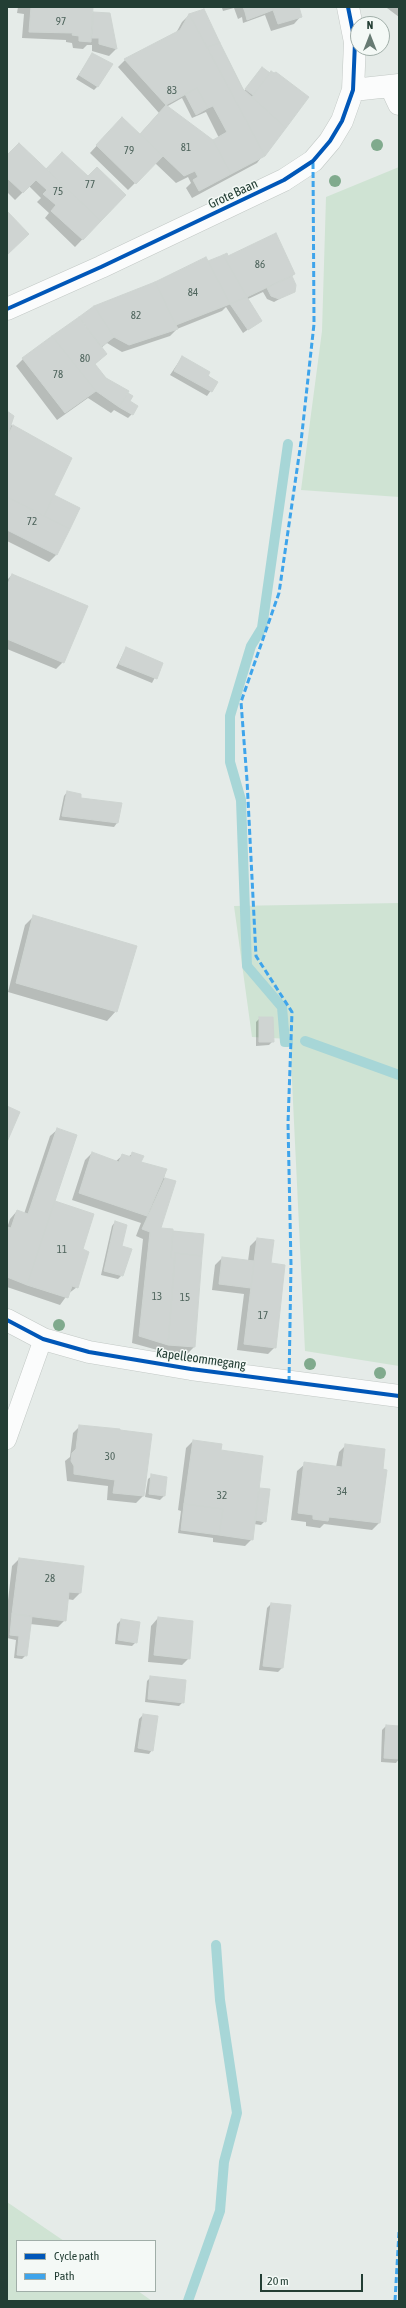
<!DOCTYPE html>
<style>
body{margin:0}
#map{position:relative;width:406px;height:2308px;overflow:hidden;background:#e5ebe8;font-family:"Asap Condensed",sans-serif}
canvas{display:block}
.frame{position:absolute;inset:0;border:8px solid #233e34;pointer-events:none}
.legend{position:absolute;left:16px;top:2240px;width:140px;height:52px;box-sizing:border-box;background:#f4f9f6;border:1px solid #a0aea8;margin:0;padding:5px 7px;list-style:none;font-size:12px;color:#233e34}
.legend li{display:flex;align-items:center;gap:8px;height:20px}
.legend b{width:20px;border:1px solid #a0aea8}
.north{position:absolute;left:350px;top:16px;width:40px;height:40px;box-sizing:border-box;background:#f4f9f6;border:1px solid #a0aea8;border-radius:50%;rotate:0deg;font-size:11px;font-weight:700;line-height:16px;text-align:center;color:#233e34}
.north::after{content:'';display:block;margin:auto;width:14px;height:18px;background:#677b73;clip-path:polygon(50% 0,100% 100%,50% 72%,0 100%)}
.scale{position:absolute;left:260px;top:2274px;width:103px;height:18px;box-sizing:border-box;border:2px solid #233e34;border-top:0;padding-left:5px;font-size:12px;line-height:14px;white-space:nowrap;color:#233e34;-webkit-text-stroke:3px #f4f9f6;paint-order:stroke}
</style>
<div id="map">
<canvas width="406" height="2308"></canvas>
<div class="frame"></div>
<ul class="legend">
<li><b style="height:5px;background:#0057b8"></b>Cycle path</li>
<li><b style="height:5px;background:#3ea4eb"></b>Path</li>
</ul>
<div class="north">N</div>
<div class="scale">20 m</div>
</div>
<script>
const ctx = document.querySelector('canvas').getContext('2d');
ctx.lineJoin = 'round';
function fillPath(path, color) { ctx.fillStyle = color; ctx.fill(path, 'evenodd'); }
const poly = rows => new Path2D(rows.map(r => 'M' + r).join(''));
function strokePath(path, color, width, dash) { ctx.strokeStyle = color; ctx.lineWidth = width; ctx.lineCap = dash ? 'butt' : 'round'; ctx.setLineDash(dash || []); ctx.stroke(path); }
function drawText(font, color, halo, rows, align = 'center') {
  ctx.font = font + ' "Asap Condensed",sans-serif'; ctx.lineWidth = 3; ctx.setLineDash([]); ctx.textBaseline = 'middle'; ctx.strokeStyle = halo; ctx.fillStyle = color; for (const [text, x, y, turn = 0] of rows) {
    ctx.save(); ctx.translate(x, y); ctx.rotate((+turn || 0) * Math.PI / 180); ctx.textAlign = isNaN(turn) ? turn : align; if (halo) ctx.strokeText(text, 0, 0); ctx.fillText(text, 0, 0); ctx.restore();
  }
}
const green = poly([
 [399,167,399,497,301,490,322,331,326,197],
 [399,903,399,1366,305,1351,290,1039,252,1037,234,906],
 [7,2202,64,2241,17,2241,17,2291,138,2291,152,2301,7,2301]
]);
const shadow = poly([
 [18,7,92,7,92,13,110,14,116,49,109,56,92,51,92,45,87,45,83,49,73,48,72,43,66,42,66,40,22,38,24,14,17,13],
 [298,7,301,16,294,24,271,31,265,15,243,23,242,17,238,19,234,8,223,11,222,8],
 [388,7,399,7,399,17,387,8],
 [203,10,244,91,262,68,307,97,257,163,192,198,186,188,191,183,188,177,176,183,155,163,128,190,90,153,115,126,139,135,159,113,118,67,125,60,176,33,182,22,189,15],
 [182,98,192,118,206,112,219,138,213,141,166,107],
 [92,54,98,86,94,90,76,79],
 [7,156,46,170,125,195,75,247,45,218,49,213,37,202,41,198,29,186,15,200,7,192],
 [227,257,294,274,291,277,294,291,274,302,267,299,263,292,248,299,260,321,243,333,226,307,222,311,177,329,170,336,122,352,107,343,101,348,106,354,94,365,124,398,128,394,132,414,128,418,114,410,111,413,88,398,57,420,16,366,23,359,208,263],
 [182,357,217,382,207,396,170,375],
 [7,412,13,417,11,425,71,458,53,495,79,508,56,555,49,562,7,541],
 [12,575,63,662,56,669,7,649,7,580],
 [126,648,162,664,152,683,116,668],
 [67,792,80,798,117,823,114,827,59,820,64,796],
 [34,916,116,1011,107,1021,8,992,25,925],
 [260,1018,273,1041,269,1045,256,1046,256,1022],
 [58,1129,54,1202,81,1250,77,1287,68,1294,60,1305,7,1287,7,1228,10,1219,17,1211,24,1214,50,1136],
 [92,1153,115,1162,123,1155,128,1157,133,1153,140,1162,166,1170,164,1178,175,1181,160,1229,203,1235,194,1347,187,1354,161,1351,132,1343,143,1239,136,1236,141,1223,72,1200,85,1160],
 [115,1222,121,1247,122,1275,118,1279,101,1275,112,1226],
 [257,1239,270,1264,275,1347,268,1354,237,1350,244,1294,212,1290,215,1265,222,1258,248,1261,250,1246],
 [80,1426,143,1496,136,1503,107,1500,108,1486,67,1481,65,1461,70,1457,73,1433],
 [193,1441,220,1451,258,1491,265,1521,261,1525,254,1524,252,1539,245,1546,213,1542,213,1538,178,1533,181,1511,178,1510,186,1448],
 [346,1445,379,1523,372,1530,324,1524,320,1528,306,1526,306,1522,291,1520,297,1471,305,1464,336,1467,339,1452],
 [152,1476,164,1496,160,1500,145,1497,148,1479],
 [19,1559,80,1593,73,1600,67,1599,65,1620,58,1627,30,1624,26,1655,22,1659,14,1658,16,1640,7,1638,7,1609,12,1566],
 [271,1604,282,1668,278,1672,259,1670,267,1608],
 [158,1618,189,1658,182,1665,148,1662,151,1626],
 [121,1620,136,1642,132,1646,115,1644,117,1624],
 [151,1677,183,1702,179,1706,145,1702,147,1681],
 [143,1715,152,1750,149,1754,134,1752,139,1719],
 [386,1726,399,1727,399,1759,396,1763,381,1762,382,1730]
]);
const stream = poly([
 [288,444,262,628,251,646,230,716,230,762,241,800,247,966,282,1007,285,1042,288,1042],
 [305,1041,399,1075],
 [188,2301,220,2211,224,2162,237,2113,220,2000,216,1945]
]);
const building = poly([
 [31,7,93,7,91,42,79,41,79,36,72,35,73,33,29,32,31,7],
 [243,7,259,7,245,12,243,7],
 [259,7,272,7,273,10,247,20,245,12,259,7],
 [272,7,299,7,302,17,278,24,272,7],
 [204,9,220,43,207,47,189,14,204,9],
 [93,12,110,13,117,49,99,44,99,38,92,38,93,12],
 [189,14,265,156,231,174,213,140,227,132,213,106,208,108,197,88,166,105,124,59,180,30,189,14],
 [220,43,243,89,286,128,265,156,207,47,220,43],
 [92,53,113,64,98,87,79,75,92,53],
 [262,67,270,73,253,95,245,89,262,67],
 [271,71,274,73,276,72,309,97,286,128,252,97,271,71],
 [197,88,208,108,196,115,185,94,197,88],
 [166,105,213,140,231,174,199,191,193,180,198,177,195,171,184,176,140,134,166,105],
 [122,117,163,156,136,184,96,145,122,117],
 [19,143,101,221,83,240,51,211,56,205,43,194,47,190,36,180,23,193,7,178,7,155,19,143],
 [62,152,88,176,97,167,126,195,101,221,46,169,62,152],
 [7,211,29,234,7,255,7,211],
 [276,233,295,274,247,297,223,255,227,253,228,256,276,233],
 [223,255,247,297,230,304,208,261,223,255],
 [206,257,230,304,176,325,155,282,206,257],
 [292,276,296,285,295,292,279,299,271,296,267,288,292,276],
 [155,282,178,329,129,345,114,337,94,306,155,282],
 [247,297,262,321,248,330,230,304,247,297],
 [94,306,114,337,101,347,79,317,94,306],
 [79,317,107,354,95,364,106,378,129,391,119,407,96,391,52,336,79,317],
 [52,336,96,391,65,413,22,358,52,336],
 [182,356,210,372,208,376,218,382,212,392,174,371,182,356],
 [128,393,133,396,130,401,138,406,133,415,119,407,128,393],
 [7,411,14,416,7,437,7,411],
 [13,425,72,458,44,516,7,497,7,437,13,425],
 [54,495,80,508,70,529,44,516,54,495],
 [7,497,70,529,57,555,7,530,7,497],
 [12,574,88,606,64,663,7,639,7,586,12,574],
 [126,647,163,663,157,679,119,664,126,647],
 [67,791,81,794,81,798,122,803,118,823,62,816,67,791],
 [33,915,137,946,117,1012,16,983,33,915],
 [259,1017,273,1017,274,1042,259,1042,259,1017],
 [7,1106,20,1112,7,1142,7,1106],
 [57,1128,77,1135,27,1285,7,1277,7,1227,11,1228,17,1210,28,1214,57,1128],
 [92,1152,119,1162,122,1154,131,1157,132,1152,144,1156,141,1162,167,1169,147,1216,79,1193,92,1152],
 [165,1178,176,1181,161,1228,173,1229,171,1258,175,1258,168,1345,139,1336,150,1232,142,1229,165,1178],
 [55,1201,94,1214,83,1249,89,1252,78,1288,72,1286,68,1298,27,1285,55,1201],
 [115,1221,127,1225,122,1246,132,1249,123,1276,104,1271,115,1221],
 [173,1231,204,1234,202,1256,175,1253,175,1258,171,1258,173,1231],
 [257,1238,274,1240,271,1263,285,1265,276,1348,244,1344,257,1238],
 [175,1253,202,1256,195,1347,168,1345,175,1253],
 [222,1257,254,1261,251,1288,219,1284,222,1257],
 [79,1425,120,1429,120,1430,152,1434,144,1496,113,1493,115,1480,74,1474,74,1466,71,1461,72,1453,76,1449,79,1425],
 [193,1440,222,1444,221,1450,263,1456,253,1540,219,1535,223,1509,184,1504,193,1440],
 [345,1444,385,1449,383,1469,387,1470,380,1523,329,1517,328,1521,313,1519,313,1515,298,1513,304,1462,342,1467,345,1444],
 [151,1474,167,1477,165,1496,149,1494,151,1474],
 [259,1488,270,1489,266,1522,255,1520,259,1488],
 [184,1504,223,1509,219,1535,181,1530,184,1504],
 [19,1558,84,1566,81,1593,69,1592,66,1621,12,1614,19,1558],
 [271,1603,291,1605,283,1668,263,1666,271,1603],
 [12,1614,32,1616,27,1656,17,1655,19,1636,10,1635,12,1614],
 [158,1617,193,1621,190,1659,154,1655,158,1617],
 [121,1619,140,1622,137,1643,118,1640,121,1619],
 [150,1676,186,1680,184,1703,148,1699,150,1676],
 [143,1714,158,1716,153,1751,138,1748,143,1714],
 [386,1725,399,1726,399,1759,384,1758,386,1725]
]);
const service = poly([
 [7,1440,43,1339]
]);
const minor = poly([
 [391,87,399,104],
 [353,90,399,85],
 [7,309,101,267,284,180,313,161,330,141,342,121,353,90,355,42,348,7],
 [7,1320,43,1339,89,1352,191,1369,399,1396]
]);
const quiet = poly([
 [289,1382,291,1265,288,1123,292,1012,256,956,247,780,241,702,279,593,301,442,314,324,313,161],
 [395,2301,399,2232]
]);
const cycleway = poly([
 [7,309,101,267,284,180,313,161,330,141,342,121,353,90,355,42,348,7],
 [7,1320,43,1339,89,1352,191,1369,399,1396]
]);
const trees = [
 [377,145],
 [335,181],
 [59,1325],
 [310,1364],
 [380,1373]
];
const numberNames = [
 ["97",61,22],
 ["83",172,91],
 ["81",186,148],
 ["79",129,151],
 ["77",90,185],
 ["75",58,192],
 ["86",260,265],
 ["84",193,293],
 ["82",136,316],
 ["80",85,359],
 ["78",58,375],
 ["72",32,522],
 ["11",62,1250],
 ["13",157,1297],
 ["15",185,1298],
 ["17",263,1316],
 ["30",110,1457],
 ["34",342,1492],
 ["32",222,1496],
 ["28",50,1579]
];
const streetNames = [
 ["Grote Baan",233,194,-25],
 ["Kapelleommegang",201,1359,8]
];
fillPath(green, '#cfe3d3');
fillPath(shadow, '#0003');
strokePath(stream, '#a7d6d7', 10);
fillPath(building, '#cfd4d2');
strokePath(building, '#ced4d1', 1);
strokePath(service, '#c2c8c5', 19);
strokePath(minor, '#c2c8c5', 23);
strokePath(service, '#fbfcfc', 18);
strokePath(minor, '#fbfcfc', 22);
strokePath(quiet, '#3ea4eb', 3, [6, 3]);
strokePath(cycleway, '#0057b8', 4);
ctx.fillStyle = '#80aa8d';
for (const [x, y] of trees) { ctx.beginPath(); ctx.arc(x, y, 6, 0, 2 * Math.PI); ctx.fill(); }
drawText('11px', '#4e645c', null, numberNames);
drawText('13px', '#233e34', '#f4f9f6', streetNames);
</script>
